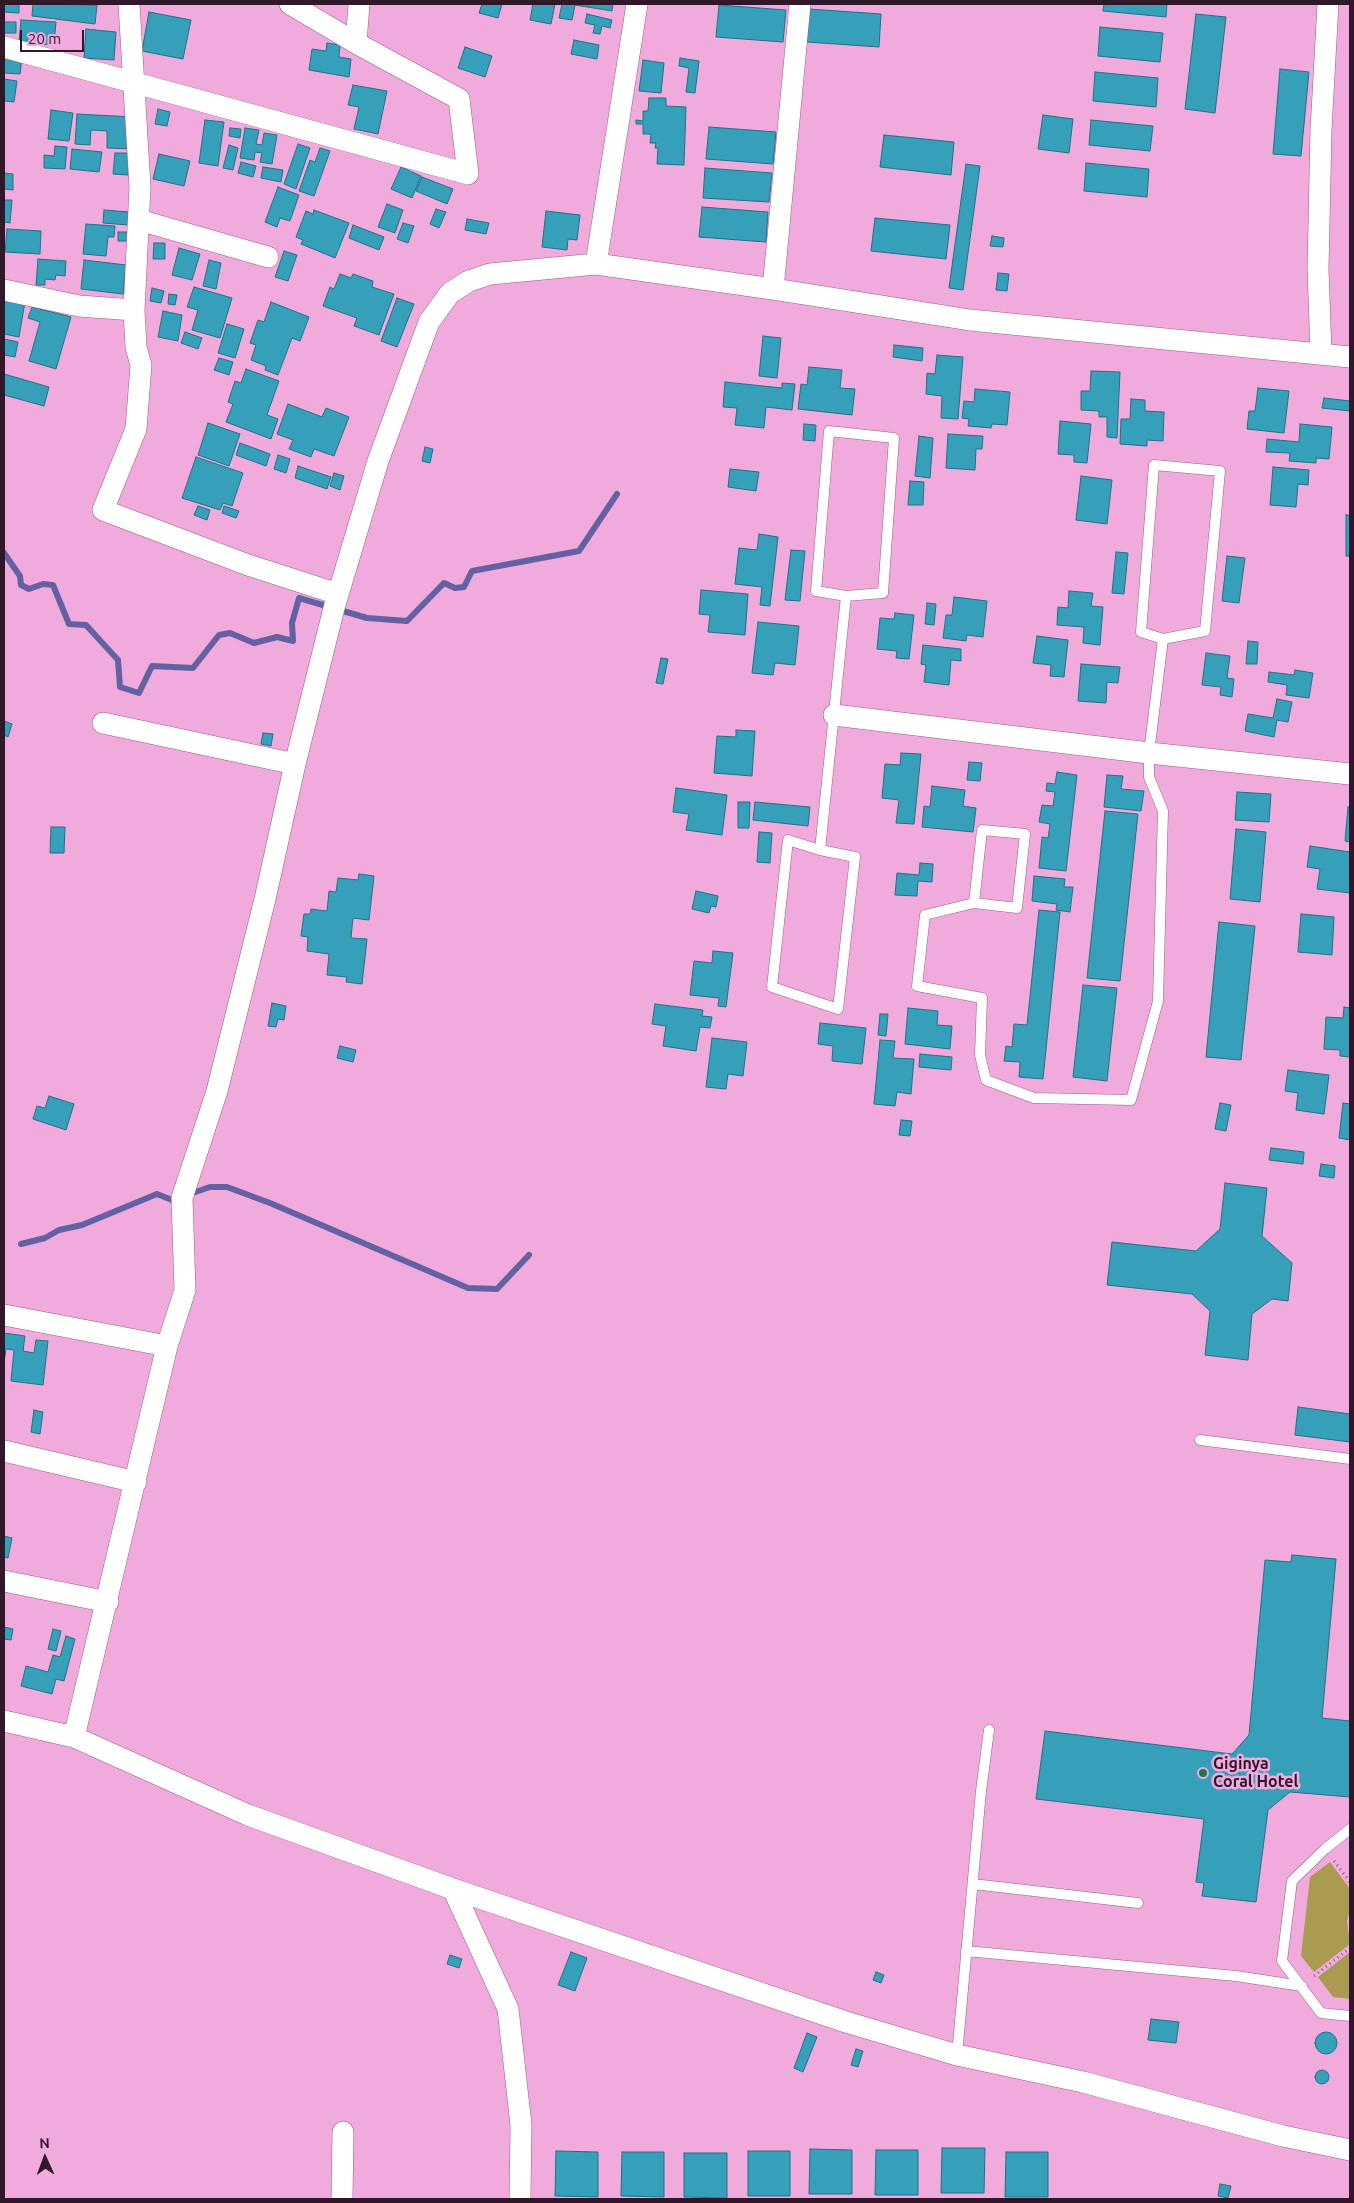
<!DOCTYPE html>
<style>
body{margin:0}
#map{position:relative;width:1354px;height:2203px;overflow:hidden;background:#f0aadc;font-family:Ubuntu,sans-serif}
canvas{display:block}
.frame{position:absolute;inset:0;border:5px solid #31172a;pointer-events:none}
.north{position:absolute;left:20px;top:2133px;width:50px;height:50px;-webkit-text-stroke:4px #f0aadc;paint-order:stroke;rotate:358deg;font-size:14px;font-weight:700;line-height:20px;text-align:center;color:#31172a}
.north::after{content:'';display:block;margin:auto;width:18px;height:22px;background:#31172a;clip-path:polygon(50% 0,100% 100%,50% 72%,0 100%)}
.scale{position:absolute;left:20px;top:30px;width:64px;height:22px;box-sizing:border-box;border:2px solid #31172a;border-top:0;padding-left:6px;font-size:15px;line-height:18px;white-space:nowrap;color:#31172a;-webkit-text-stroke:4px #f0aadc;paint-order:stroke}
</style>
<div id="map">
<canvas width="1354" height="2203"></canvas>
<div class="frame"></div>
<div class="north">N</div>
<div class="scale">20 m</div>
</div>
<script>
const ctx = document.querySelector('canvas').getContext('2d');
ctx.lineJoin = 'round';
function fillPath(path, color) { ctx.fillStyle = color; ctx.fill(path, 'evenodd'); }
const poly = rows => new Path2D(rows.map(r => 'M' + r).join(''));
function strokePath(path, color, width, dash) { ctx.strokeStyle = color; ctx.lineWidth = width; ctx.lineCap = dash ? 'butt' : 'round'; ctx.setLineDash(dash || []); ctx.stroke(path); }
function drawText(font, color, halo, rows, align = 'center') {
  ctx.font = font + ' Ubuntu,sans-serif'; ctx.lineWidth = 5; ctx.setLineDash([]); ctx.textBaseline = 'middle'; ctx.strokeStyle = halo; ctx.fillStyle = color; for (const [text, x, y, turn = 0] of rows) {
    ctx.save(); ctx.translate(x, y); ctx.rotate((+turn || 0) * Math.PI / 180); ctx.textAlign = isNaN(turn) ? turn : align; if (halo) ctx.strokeText(text, 0, 0); ctx.fillText(text, 0, 0); ctx.restore();
  }
}
const green = poly([
 [1330,1862,1350,1889,1350,1910,1347,1921,1350,1944,1314,1972,1301,1956,1310,1877],
 [1350,1952,1350,1999,1333,1997,1318,1977]
]);
const stream = poly([
 [4,553,20,576,21,585,29,589,43,584,53,585,69,624,86,625,118,660,120,687,139,693,152,666,193,668,219,635,230,633,254,643,277,637,293,641,292,623,299,598,367,618,407,621,444,583,455,588,464,587,472,571,579,551,617,494],
 [21,1244,45,1238,59,1230,82,1225,157,1194,172,1200,210,1187,227,1187,270,1203,468,1288,497,1289,529,1255]
]);
const building = poly([
 [4,4,19,4,19,13,4,12,4,4],
 [33,4,97,5,95,24,32,16,33,4],
 [482,4,502,4,498,18,479,13,482,4],
 [533,4,555,4,551,24,530,20,533,4],
 [562,4,613,4,612,11,575,5,572,20,559,18,562,4],
 [1104,4,1167,4,1166,17,1103,11,1104,4],
 [719,5,786,10,783,42,716,37,719,5],
 [809,9,881,14,879,47,807,42,809,9],
 [149,12,191,20,183,59,142,51,149,12],
 [587,14,612,20,610,28,602,26,600,34,593,33,595,25,585,23,587,14],
 [1196,14,1226,17,1215,113,1185,109,1196,14],
 [21,20,56,22,54,45,19,42,21,20],
 [4,22,16,22,16,33,4,33,4,22],
 [1100,27,1163,33,1160,62,1098,56,1100,27],
 [86,29,116,32,114,60,84,58,86,29],
 [574,40,599,45,597,59,571,54,574,40],
 [327,43,340,45,339,57,351,59,349,77,309,70,312,49,326,51,327,43],
 [465,47,492,56,485,77,458,68,465,47],
 [4,55,22,57,20,74,4,73,4,55],
 [680,58,699,61,695,93,686,92,689,68,679,66,680,58],
 [643,60,664,63,661,93,639,91,643,60],
 [1280,69,1309,72,1301,156,1273,154,1280,69],
 [1095,72,1158,78,1156,107,1093,101,1095,72],
 [4,79,17,81,14,102,4,101,4,79],
 [353,85,387,91,378,134,354,129,359,107,348,105,353,85],
 [649,98,666,98,666,106,686,107,684,165,657,164,658,148,655,148,656,143,650,143,651,134,643,134,643,124,636,124,636,120,643,121,643,111,648,111,649,98],
 [158,109,170,112,167,126,155,124,158,109],
 [51,110,73,113,69,141,48,139,51,110],
 [77,114,134,117,132,149,107,148,107,131,91,130,90,145,75,144,77,114],
 [1043,115,1073,119,1069,153,1038,149,1043,115],
 [205,120,224,122,218,166,199,163,205,120],
 [1091,120,1153,126,1150,151,1089,145,1091,120],
 [709,127,776,132,773,164,706,159,709,127],
 [230,128,241,129,240,138,229,136,230,128],
 [245,128,259,130,256,144,262,145,264,133,277,135,272,164,260,162,262,153,255,152,254,160,240,158,245,128],
 [884,135,954,142,951,175,880,167,884,135],
 [298,144,310,148,296,189,284,184,298,144],
 [229,145,238,148,233,170,223,168,229,145],
 [55,146,67,147,65,169,44,168,44,155,54,156,55,146],
 [320,148,330,151,314,196,299,191,310,160,315,162,320,148],
 [72,149,102,152,99,172,70,169,72,149],
 [115,153,129,153,128,175,113,174,115,153],
 [159,154,190,161,184,186,153,179,159,154],
 [241,162,256,166,253,177,238,173,241,162],
 [1086,163,1149,169,1147,197,1084,191,1086,163],
 [966,164,980,166,963,290,949,288,966,164],
 [263,167,283,170,281,182,261,178,263,167],
 [401,167,421,176,412,198,391,189,401,167],
 [705,168,772,173,769,202,703,198,705,168],
 [4,173,13,174,13,190,4,189,4,173],
 [422,177,453,189,447,204,416,191,422,177],
 [278,187,299,195,290,221,280,218,277,227,265,222,278,187],
 [4,200,12,200,10,223,4,222,4,200],
 [387,204,403,210,395,233,378,227,387,204],
 [702,207,768,212,766,242,699,237,702,207],
 [436,209,446,212,439,228,430,224,436,209],
 [104,210,129,212,128,225,103,223,104,210],
 [314,210,349,223,335,258,301,244,303,240,296,237,306,211,313,214,314,210],
 [546,211,580,215,577,240,568,239,567,250,542,247,546,211],
 [875,218,950,225,946,259,871,251,875,218],
 [467,219,489,223,486,234,465,230,467,219],
 [403,223,414,226,408,243,397,239,403,223],
 [86,224,115,226,114,237,108,237,106,256,83,254,86,224],
 [353,225,384,237,379,250,349,238,353,225],
 [7,229,41,231,40,254,5,252,7,229],
 [118,232,129,232,129,241,118,241,118,232],
 [992,236,1004,238,1003,247,990,246,992,236],
 [154,243,165,243,165,259,153,259,154,243],
 [179,248,200,254,192,280,172,275,179,248],
 [284,251,297,255,288,281,275,277,284,251],
 [38,259,66,261,65,276,56,275,55,280,45,279,45,285,36,285,38,259],
 [84,260,126,265,123,294,81,289,84,260],
 [209,260,221,263,216,289,203,286,209,260],
 [998,273,1009,274,1007,291,996,290,998,273],
 [340,274,351,278,353,274,373,281,372,287,394,294,379,335,354,326,357,318,323,306,330,287,334,289,340,274],
 [194,287,232,298,220,338,192,330,198,310,187,307,194,287],
 [152,288,164,291,161,303,150,301,152,288],
 [169,294,177,295,175,305,168,304,169,294],
 [4,298,25,302,19,337,4,334,4,298],
 [397,298,414,304,397,347,381,341,397,298],
 [271,302,309,317,300,341,292,338,278,375,265,370,266,366,251,360,256,345,250,343,258,320,264,322,271,302],
 [32,307,71,317,56,369,29,361,40,322,28,318,32,307],
 [163,311,182,315,178,341,158,337,163,311],
 [227,324,244,329,235,358,218,353,227,324],
 [185,332,202,338,198,349,181,343,185,332],
 [763,336,781,338,777,378,759,376,763,336],
 [4,339,18,342,15,357,4,355,4,339],
 [894,345,923,348,922,361,893,357,894,345],
 [937,355,963,357,958,419,941,418,942,396,926,394,927,373,935,374,937,355],
 [219,358,233,362,229,375,214,370,219,358],
 [809,367,842,370,840,388,855,389,852,415,798,409,801,384,807,385,809,367],
 [246,369,279,381,267,415,278,419,271,439,226,422,233,404,228,402,235,381,241,383,246,369],
 [1091,371,1120,372,1117,438,1107,437,1107,417,1099,417,1099,411,1081,410,1081,391,1090,391,1091,371],
 [4,374,49,387,44,406,4,395,4,374],
 [725,382,782,388,782,383,795,384,792,410,766,407,764,428,735,425,737,408,723,407,725,382],
 [1258,388,1289,391,1284,433,1247,429,1249,411,1255,411,1258,388],
 [975,389,1010,392,1007,425,992,424,991,428,968,426,969,419,962,418,964,401,974,402,975,389],
 [1324,398,1350,401,1350,411,1322,408,1324,398],
 [1131,399,1145,400,1145,411,1164,412,1163,441,1147,440,1147,446,1120,444,1121,419,1130,419,1131,399],
 [288,404,322,417,326,408,349,417,334,456,314,449,311,457,289,449,293,440,277,434,288,404],
 [1060,421,1091,424,1087,463,1074,462,1074,455,1058,454,1060,421],
 [208,423,240,434,229,466,198,455,208,423],
 [804,424,816,425,815,441,803,440,804,424],
 [1300,424,1332,427,1329,459,1316,458,1316,463,1289,461,1290,453,1266,452,1267,439,1299,442,1300,424],
 [948,434,983,436,982,449,976,449,975,470,946,468,948,434],
 [919,436,933,438,930,478,915,476,919,436],
 [240,443,270,454,266,466,236,455,240,443],
 [425,447,433,449,430,463,422,461,425,447],
 [278,455,290,459,286,473,274,469,278,455],
 [196,457,243,473,232,506,223,503,220,510,182,498,196,457],
 [298,466,331,477,327,489,295,478,298,466],
 [1273,467,1309,470,1308,485,1298,484,1296,507,1270,505,1273,467],
 [730,469,759,472,756,491,728,487,730,469],
 [334,473,344,476,340,490,330,486,334,473],
 [1081,476,1112,480,1107,524,1076,520,1081,476],
 [910,481,924,482,923,505,908,505,910,481],
 [198,506,210,510,207,520,194,515,198,506],
 [224,506,239,511,236,518,222,513,224,506],
 [1346,515,1350,515,1350,556,1346,556,1346,515],
 [759,534,778,537,770,606,760,605,762,587,735,584,739,548,757,550,759,534],
 [791,550,805,551,800,601,785,600,791,550],
 [1116,552,1128,553,1124,594,1112,593,1116,552],
 [1227,556,1245,558,1239,603,1222,601,1227,556],
 [701,590,748,594,745,635,708,632,710,615,699,614,701,590],
 [1069,591,1093,593,1091,606,1103,607,1100,645,1083,643,1084,627,1057,625,1058,607,1068,608,1069,591],
 [954,597,987,601,983,637,967,635,966,641,943,638,946,615,952,615,954,597],
 [927,603,936,604,934,625,925,624,927,603],
 [895,613,914,615,909,659,896,658,897,651,877,649,880,618,894,619,895,613],
 [758,622,799,626,795,665,775,663,773,675,752,673,758,622],
 [1037,636,1068,640,1064,677,1050,676,1051,665,1033,663,1037,636],
 [1248,641,1258,642,1257,664,1246,664,1248,641],
 [923,645,961,649,961,661,951,660,949,685,924,682,926,665,921,664,923,645],
 [1206,653,1230,656,1227,678,1234,679,1232,697,1220,695,1221,687,1202,685,1206,653],
 [661,658,668,659,663,684,656,683,661,658],
 [1081,664,1120,667,1118,683,1107,682,1106,703,1078,701,1081,664],
 [1295,670,1313,673,1309,698,1286,695,1287,685,1268,682,1269,672,1294,675,1295,670],
 [1277,699,1292,702,1288,722,1277,720,1274,737,1245,731,1248,714,1273,718,1277,699],
 [4,721,12,724,8,737,4,735,4,721],
 [736,730,755,731,752,776,714,773,717,736,736,737,736,730],
 [263,733,273,734,271,746,261,744,263,733],
 [901,753,921,754,914,824,896,823,899,800,882,798,885,764,900,765,901,753],
 [969,762,982,763,980,781,967,780,969,762],
 [1057,772,1077,775,1066,871,1039,868,1042,837,1048,838,1050,824,1039,822,1042,805,1053,806,1055,792,1046,791,1047,783,1055,784,1057,772],
 [1107,775,1123,776,1121,789,1144,791,1141,811,1104,807,1107,775],
 [932,786,965,790,963,806,976,808,973,832,922,827,924,806,930,807,932,786],
 [676,788,727,795,722,835,686,830,689,814,673,812,676,788],
 [1237,792,1271,794,1269,822,1235,820,1237,792],
 [738,802,750,802,749,828,738,828,738,802],
 [755,802,810,807,808,826,753,820,755,802],
 [1348,807,1350,807,1350,842,1345,841,1348,807],
 [1105,811,1138,814,1120,981,1087,978,1105,811],
 [51,827,65,827,64,853,50,853,51,827],
 [1236,829,1266,832,1260,902,1230,899,1236,829],
 [759,832,772,833,770,863,757,862,759,832],
 [1310,846,1350,852,1350,893,1317,889,1320,869,1307,867,1310,846],
 [920,863,933,864,932,882,918,881,917,896,895,895,897,873,919,875,920,863],
 [359,874,374,876,369,920,353,918,351,938,367,939,362,984,346,982,347,977,327,975,329,954,307,951,308,937,301,936,304,914,310,914,311,909,327,911,329,891,336,892,338,878,358,880,359,874],
 [1034,876,1065,879,1064,887,1073,887,1070,912,1056,910,1057,904,1032,901,1034,876],
 [696,891,718,896,716,907,711,906,709,913,692,909,696,891],
 [1039,910,1060,912,1043,1079,1019,1077,1020,1062,1004,1061,1006,1046,1012,1047,1014,1024,1027,1025,1039,910],
 [1301,914,1334,917,1332,955,1298,952,1301,914],
 [1219,922,1255,926,1241,1060,1206,1057,1219,922],
 [713,951,733,953,726,1007,718,1006,719,998,690,995,694,961,712,963,713,951],
 [1083,985,1117,988,1107,1081,1073,1077,1083,985],
 [272,1003,286,1006,284,1020,278,1019,276,1027,268,1026,272,1003],
 [655,1004,703,1010,702,1016,712,1017,710,1028,700,1027,696,1051,663,1046,666,1026,652,1024,655,1004],
 [1344,1007,1350,1008,1350,1057,1340,1056,1340,1050,1324,1049,1326,1017,1343,1018,1344,1007],
 [908,1008,938,1011,937,1025,952,1026,950,1049,905,1044,908,1008],
 [880,1014,888,1014,886,1036,878,1035,880,1014],
 [820,1023,866,1028,862,1064,832,1061,833,1046,818,1044,820,1023],
 [712,1038,747,1042,743,1076,728,1074,726,1089,706,1087,712,1038],
 [880,1040,895,1041,893,1058,914,1059,911,1094,897,1092,895,1106,874,1104,880,1040],
 [340,1046,356,1050,353,1062,337,1058,340,1046],
 [920,1054,952,1057,951,1070,919,1067,920,1054],
 [1288,1070,1329,1075,1324,1114,1296,1110,1298,1093,1285,1091,1288,1070],
 [49,1096,74,1104,66,1130,33,1119,37,1106,45,1108,49,1096],
 [1220,1103,1231,1105,1226,1131,1215,1129,1220,1103],
 [1343,1103,1350,1104,1350,1140,1339,1138,1343,1103],
 [901,1120,912,1121,910,1136,899,1135,901,1120],
 [1271,1148,1304,1152,1303,1164,1269,1160,1271,1148],
 [1321,1164,1335,1166,1334,1178,1319,1176,1321,1164],
 [1225,1183,1267,1188,1262,1236,1292,1263,1288,1301,1272,1299,1252,1314,1248,1360,1205,1355,1210,1311,1192,1294,1107,1285,1112,1242,1196,1251,1220,1229,1225,1183],
 [4,1333,25,1336,23,1351,34,1353,36,1340,48,1341,43,1385,11,1381,14,1350,6,1349,4,1363,4,1333],
 [1298,1407,1350,1414,1350,1442,1295,1435,1298,1407],
 [34,1410,43,1412,40,1434,31,1432,34,1410],
 [4,1536,12,1538,8,1558,4,1557,4,1536],
 [1292,1555,1336,1559,1322,1718,1350,1721,1350,1797,1290,1792,1268,1810,1256,1902,1202,1896,1204,1883,1196,1882,1204,1819,1036,1799,1045,1731,1232,1754,1249,1735,1265,1560,1291,1562,1292,1555],
 [4,1627,13,1629,11,1640,4,1639,4,1627],
 [53,1629,61,1631,56,1651,48,1649,53,1629],
 [66,1636,75,1639,64,1681,56,1679,52,1694,21,1686,26,1666,48,1672,53,1655,60,1657,66,1636],
 [571,1952,587,1958,575,1991,558,1985,571,1952],
 [450,1955,462,1959,459,1968,447,1964,450,1955],
 [876,1972,884,1975,881,1983,873,1980,876,1972],
 [1151,2019,1179,2022,1176,2043,1148,2040,1151,2019],
 '1315 2043a11 11 0 1 1 22 0a11 11 0 1 1-22 0Z',
 [807,2033,817,2037,803,2072,794,2068,807,2033],
 [856,2049,863,2051,858,2067,851,2065,856,2049],
 '1315 2077a7 7 0 1 1 14 0a7 7 0 1 1-14 0Z',
 [942,2148,985,2148,984,2193,941,2193,942,2148],
 [810,2149,852,2150,852,2194,809,2194,810,2149],
 [876,2150,918,2150,918,2195,875,2195,876,2150],
 [556,2151,598,2152,598,2197,555,2196,556,2151],
 [748,2151,790,2151,790,2196,748,2196,748,2151],
 [622,2152,664,2152,664,2197,621,2196,622,2152],
 [1006,2152,1048,2152,1048,2197,1005,2197,1006,2152],
 [684,2153,727,2153,727,2198,684,2197,684,2153],
 [1220,2184,1231,2186,1228,2198,1218,2196,1220,2184]
]);
const path = poly([
 [1334,1861,1350,1882],
 [1314,1976,1350,1948]
]);
const lane = poly([
 [1154,465,1220,471,1205,631,1163,639,1141,632,1154,465],
 [820,850,788,840,772,987,838,1009,855,857,820,850,846,596,816,591,829,431,894,438,883,593,846,596],
 [974,903,982,830,1025,834,1017,908,974,903,925,915,917,986,982,998,980,1055,986,1080,1034,1098,1131,1100,1158,1001,1163,811,1149,777,1149,753,1163,639],
 [1200,1440,1350,1459],
 [1350,1829,1325,1849,1292,1881,1282,1961,1321,2013,1350,2016],
 [973,1884,1138,1903],
 [966,1951,1236,1976,1302,1986],
 [957,2055,981,1791,989,1730]
]);
const street = poly([
 [129,4,140,187,134,310,136,347,141,365,136,429,103,510,248,565,338,594],
 [356,43,359,4],
 [4,47,468,174,459,99,356,43,290,4],
 [139,220,268,257],
 [596,264,637,4],
 [773,289,800,4],
 [4,290,79,306,134,310],
 [1321,353,1318,269,1321,130,1328,4],
 [834,715,1149,753,1350,774],
 [103,723,295,764],
 [4,1315,167,1346],
 [4,1451,136,1482],
 [4,1581,108,1602],
 [4,1721,74,1737,248,1815,453,1889,846,2022,957,2055,1083,2082,1283,2136,1350,2150],
 [74,1737,167,1346,185,1290,182,1198,217,1091,265,899,295,764,334,608,378,461,429,322,450,293,469,281,490,274,596,264,773,289,970,320,1350,357],
 [453,1889,508,2009,521,2125,520,2199],
 [342,2199,343,2132]
]);
const markers = [
 [1203,1773,5,"#1b774c"]
];
const poiNames = [
 ["Giginya",1213,1764],
 ["Coral Hotel",1213,1782]
];
fillPath(green, '#aa9b51');
strokePath(stream, '#6361a2', 6);
fillPath(building, '#369fb9');
strokePath(building, '#1f7287', 1);
strokePath(lane, '#9b5c8a', 11);
strokePath(street, '#9b5c8a', 22);
strokePath(path, '#8b5c7e', 3, [1, 4]);
strokePath(lane, '#fff', 10);
strokePath(street, '#fff', 21);
for (const [x, y, r, color] of markers) { const dot = new Path2D(); dot.arc(x, y, r, 0, 2 * Math.PI); ctx.fillStyle = color; ctx.fill(dot); strokePath(dot, '#f0aadc', 2); }
drawText('bold 16px', '#31172a', '#f0aadc', poiNames, 'left');
</script>
